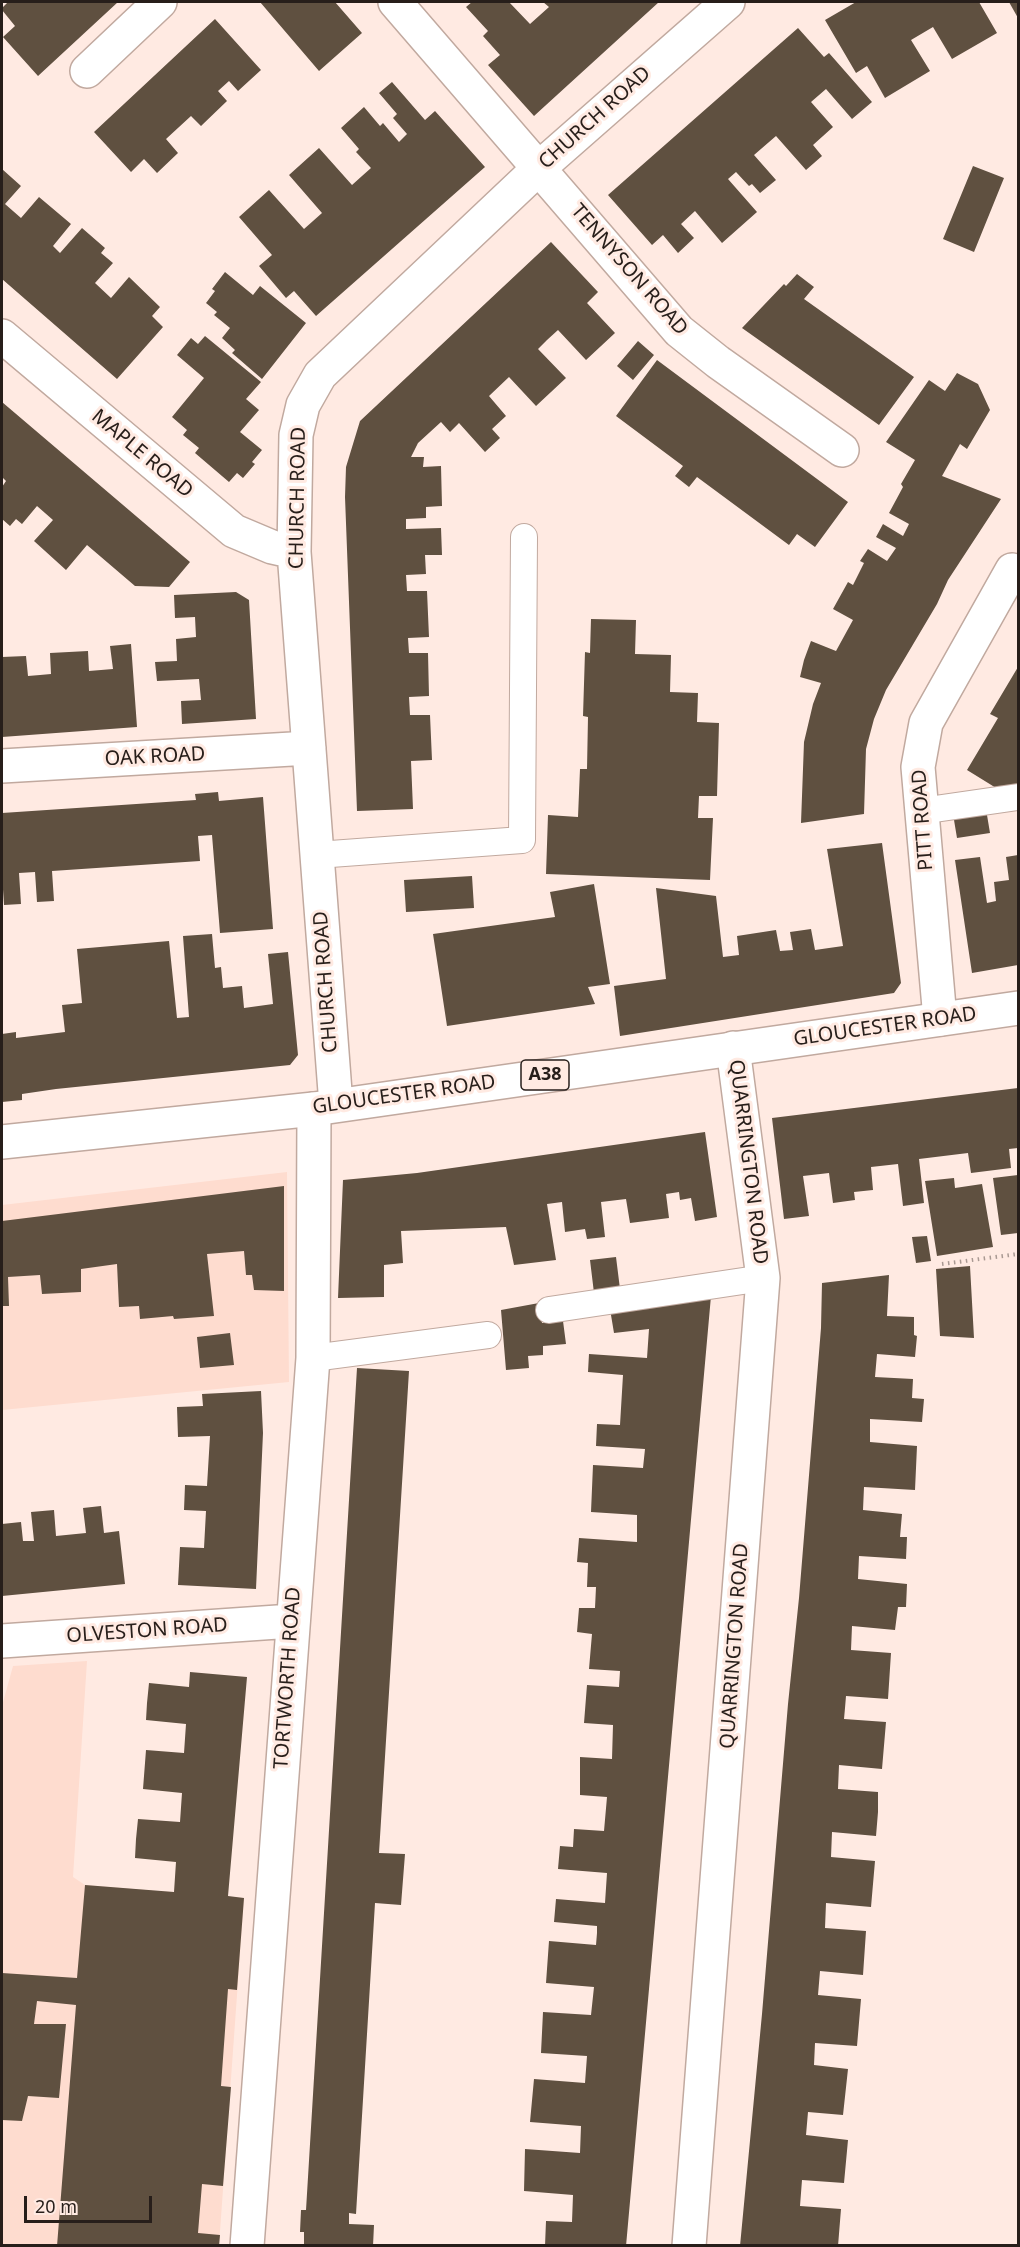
<!DOCTYPE html>
<style>
body{margin:0}
#map{position:relative;width:1020px;height:2247px;overflow:hidden;background:#ffeae2;font-family:"Noto Sans",sans-serif}
canvas{display:block}
.frame{position:absolute;inset:0;border:3px solid #271e1a;pointer-events:none}
.scale{position:absolute;left:24px;top:2196px;width:128px;height:27px;box-sizing:border-box;border:3px solid #271e1a;border-top:0;padding-left:8px;font-size:18px;line-height:21px;white-space:nowrap;color:#271e1a;-webkit-text-stroke:4px #ffeae2;paint-order:stroke}
</style>
<div id="map">
<canvas width="1020" height="2247"></canvas>
<div class="frame"></div>
<div class="scale">20 m</div>
</div>
<script>
const ctx = document.querySelector('canvas').getContext('2d');
ctx.lineJoin = 'round';
function fillPath(path, color) { ctx.fillStyle = color; ctx.fill(path, 'evenodd'); }
const poly = rows => new Path2D(rows.map(r => 'M' + r).join(''));
function strokePath(path, color, width, dash) { ctx.strokeStyle = color; ctx.lineWidth = width; ctx.lineCap = dash ? 'butt' : 'round'; ctx.setLineDash(dash || []); ctx.stroke(path); }
function drawText(font, color, halo, rows, align = 'center') {
  ctx.font = font + ' "Noto Sans",sans-serif'; ctx.lineWidth = 6; ctx.setLineDash([]); ctx.textBaseline = 'middle'; ctx.strokeStyle = halo; ctx.fillStyle = color; for (const [text, x, y, turn = 0] of rows) {
    ctx.save(); ctx.translate(x, y); ctx.rotate((+turn || 0) * Math.PI / 180); ctx.textAlign = isNaN(turn) ? turn : align; if (halo) ctx.strokeText(text, 0, 0); ctx.fillText(text, 0, 0); ctx.restore();
  }
}
const built = poly([
 [287,1172,289,1382,2,1410,2,1205],
 [87,1661,73,1877,85,1885,244,1898,219,2245,2,2246,2,1706,13,1666]
]);
const building = poly([
 [8,2,118,2,38,76,3,37,15,26,2,10,2,8],
 [260,2,335,2,362,33,319,71],
 [472,2,509,2,530,24,549,7,543,2,659,2,534,116,488,65,500,55,483,36,488,31,466,7],
 [856,2,979,2,997,33,952,59,933,27,911,40,930,71,885,98,867,66,856,73,825,20],
 [1009,2,1018,2,1018,18],
 [215,19,261,70,238,91,229,81,218,91,227,101,201,126,191,116,166,139,178,153,157,173,144,159,131,172,94,132],
 [798,28,824,57,829,53,872,102,852,119,826,89,811,102,833,127,813,145,822,156,806,170,776,136,754,155,776,180,760,193,752,184,749,186,736,172,728,179,757,212,722,243,695,211,681,224,694,238,678,253,663,235,652,245,608,195],
 [392,82,425,120,435,111,485,167,316,316,294,291,286,298,259,266,272,255,239,217,269,190,304,229,322,213,289,175,319,148,352,185,362,176,371,168,356,152,359,149,341,128,364,107,380,126,383,123,399,142,407,134,393,118,397,114,379,93],
 [973,166,1004,178,974,252,943,239],
 [2,169,21,186,5,204,21,218,39,197,71,224,53,246,60,253,82,228,105,248,101,253,113,263,95,283,111,298,129,277,160,307,152,316,163,327,117,379,2,279],
 [551,242,598,292,587,303,615,333,586,360,558,330,547,340,538,349,566,378,536,406,509,377,489,396,506,416,492,429,500,438,485,452,459,423,450,432,441,422,418,443,411,457,424,457,423,467,441,466,442,506,426,507,426,518,406,519,406,529,441,528,442,555,425,555,426,574,406,575,407,591,427,591,429,637,408,638,409,653,428,653,429,696,409,697,410,715,430,715,432,760,411,761,413,809,357,811,345,497,346,467,360,421],
 [225,272,253,295,260,286,306,323,262,379,232,353,235,350,222,338,230,328,214,315,217,312,206,303,215,291,212,289],
 [797,274,814,287,804,299,914,377,879,425,742,328,784,284,786,286],
 [205,336,261,382,246,399,259,410,240,432,262,450,252,462,255,464,243,478,237,473,229,482,195,453,199,448,183,435,187,430,172,417,204,378,177,355,191,338,198,344],
 [638,341,654,355,633,380,617,366],
 [657,360,848,502,815,547,797,534,789,545,697,477,689,487,675,476,683,466,616,416],
 [957,373,978,384,990,410,967,449,960,444,942,476,1001,499,948,580,937,604,886,690,874,719,866,749,864,814,801,823,804,742,813,704,821,683,800,677,804,660,811,641,836,651,853,620,833,609,848,582,853,585,864,563,860,561,868,549,887,561,896,548,876,537,883,524,903,536,909,524,889,513,903,487,901,484,915,460,886,442,929,380,945,391],
 [2,402,190,562,169,587,135,586,87,545,66,570,34,541,53,520,37,506,22,524,16,519,10,526,2,519,2,487,6,481,2,477],
 [236,592,249,600,256,719,182,724,181,701,201,700,199,679,157,681,155,662,177,661,176,639,196,637,195,617,175,618,174,595],
 [591,619,636,620,635,654,671,655,670,692,698,693,697,722,719,723,717,796,699,796,698,818,713,818,710,880,546,874,548,815,578,817,580,769,587,769,588,717,583,716,585,652,590,653],
 [131,644,137,727,2,737,2,657,26,656,28,676,40,675,51,674,50,653,88,651,89,671,113,669,110,646],
 [1018,667,1018,788,1001,791,967,770,998,718,990,714],
 [218,792,219,801,263,797,273,929,220,933,212,835,198,836,200,861,52,871,54,901,37,902,35,872,19,873,21,904,4,905,2,874,2,813,196,800,195,794],
 [986,809,990,833,957,838,953,814],
 [882,843,901,983,894,993,620,1036,614,986,666,979,656,888,716,896,723,957,739,955,737,936,776,930,780,951,793,950,790,932,811,929,815,950,843,946,827,849],
 [1018,855,1018,965,972,973,955,860,980,857,987,903,996,901,994,882,1009,880,1006,857],
 [472,876,474,908,406,912,404,880],
 [594,884,610,984,588,987,595,1004,447,1026,433,934,555,917,550,892],
 [212,934,215,968,221,967,223,988,242,986,244,1008,273,1004,268,954,288,952,298,1055,290,1065,56,1089,22,1094,22,1100,2,1102,2,1034,16,1032,16,1038,65,1032,62,1005,82,1003,77,949,169,941,177,1018,189,1017,183,936],
 [1018,1088,1018,1148,1009,1149,1011,1168,971,1173,968,1153,919,1159,924,1203,903,1206,898,1164,871,1167,873,1190,854,1192,855,1200,833,1203,829,1173,803,1176,809,1216,784,1219,772,1118],
 [705,1132,717,1217,695,1221,691,1198,680,1200,679,1192,666,1194,669,1218,630,1223,626,1199,601,1202,605,1237,587,1239,585,1229,565,1232,562,1202,547,1204,556,1260,514,1265,506,1227,401,1231,403,1263,384,1265,384,1297,338,1298,343,1180,417,1173],
 [1018,1175,1018,1233,1001,1235,993,1178],
 [954,1178,955,1188,982,1184,993,1247,937,1256,925,1181],
 [284,1186,284,1291,254,1290,252,1275,246,1275,244,1251,207,1254,214,1316,174,1319,173,1316,140,1319,139,1306,119,1307,117,1264,81,1269,81,1292,42,1294,40,1275,8,1277,9,1306,2,1306,2,1221],
 [927,1236,931,1261,916,1263,912,1237],
 [616,1257,620,1289,594,1293,590,1260],
 [970,1266,974,1338,940,1336,936,1269],
 [889,1275,887,1316,914,1317,914,1335,917,1336,915,1357,877,1354,875,1377,913,1379,912,1398,924,1399,922,1422,870,1419,870,1442,917,1446,915,1490,864,1487,863,1510,902,1514,900,1537,907,1537,906,1559,859,1556,858,1579,907,1584,906,1607,898,1607,895,1630,852,1626,851,1650,891,1653,888,1699,846,1696,845,1708,844,1719,886,1722,882,1769,839,1765,838,1789,878,1792,878,1812,876,1836,832,1832,831,1857,875,1861,871,1907,826,1903,825,1928,866,1931,863,1975,820,1971,818,1995,861,1999,857,2046,815,2043,814,2065,848,2069,843,2115,808,2112,806,2135,848,2140,844,2183,802,2180,800,2206,841,2209,838,2246,740,2246,762,2014,788,1704,799,1598,821,1328,822,1283],
 [711,1296,626,2246,545,2246,546,2221,572,2222,573,2195,524,2191,525,2149,580,2153,581,2126,530,2122,534,2079,585,2083,587,2056,541,2053,543,2012,591,2015,594,1987,546,1983,549,1941,596,1945,597,1933,597,1926,554,1922,556,1899,605,1903,607,1873,558,1869,560,1846,573,1847,574,1829,604,1831,607,1797,580,1795,580,1757,612,1759,613,1725,584,1723,587,1685,619,1687,620,1671,589,1669,592,1634,577,1632,579,1608,595,1608,596,1587,587,1587,588,1563,577,1562,579,1538,637,1542,637,1515,591,1512,593,1465,643,1468,645,1449,596,1446,597,1424,620,1425,623,1375,588,1372,589,1354,647,1358,649,1329,614,1333,610,1309],
 [539,1303,542,1323,563,1321,566,1344,543,1346,543,1355,528,1356,529,1368,506,1370,501,1310],
 [230,1333,234,1365,200,1368,197,1337],
 [357,1368,409,1371,379,1853,405,1854,401,1905,375,1903,356,2214,349,2213,349,2224,374,2225,373,2246,304,2246,304,2232,300,2232,301,2210,306,2210],
 [261,1391,263,1433,256,1589,178,1585,180,1547,204,1548,206,1511,184,1510,185,1485,207,1486,210,1436,178,1437,177,1407,203,1406,202,1394],
 [101,1506,104,1533,119,1531,125,1584,2,1596,2,1524,21,1522,23,1541,34,1541,31,1512,54,1510,56,1536,86,1533,83,1508],
 [190,1672,247,1677,228,1896,244,1898,237,1990,228,1989,221,2086,231,2087,223,2186,202,2184,198,2233,220,2235,219,2246,57,2246,76,2005,37,2001,34,2024,66,2024,59,2098,28,2096,22,2121,2,2120,2,1973,77,1978,85,1885,174,1892,176,1862,135,1858,136,1839,138,1819,180,1822,182,1793,143,1789,146,1750,184,1753,186,1724,146,1720,147,1703,149,1683,189,1687]
]);
const path = poly([
 [942,1264,1018,1254]
]);
const service = poly([
 [921,811,1018,797],
 [317,855,522,840,524,537],
 [549,1310,763,1278],
 [313,1358,488,1335]
]);
const minor = poly([
 [395,2,679,331,718,362,842,450],
 [87,71,160,2],
 [2,336,234,531,272,547,294,552],
 [2,766,309,748],
 [940,1019,918,767,926,723,1012,570],
 [336,1105,294,552,296,435,303,405,320,375,539,168,728,2],
 [2,1641,292,1621],
 [247,2246,313,1358,314,1109],
 [689,2246,763,1278,733,1048]
]);
const primary = poly([
 [2,1142,314,1109,1018,1008]
]);
const shields = [
 [545,1075,48]
];
const shieldNames = [
 ["A38",545,1075]
];
const streetNames = [
 ["CHURCH ROAD",595,118,-42],
 ["TENNYSON ROAD",629,270,49],
 ["MAPLE ROAD",142,454,40],
 ["CHURCH ROAD",298,498,-89],
 ["OAK ROAD",155,757,-3],
 ["PITT ROAD",923,820,-94],
 ["CHURCH ROAD",326,982,-94],
 ["GLOUCESTER ROAD",885,1027,-8],
 ["GLOUCESTER ROAD",404,1095,-8],
 ["QUARRINGTON ROAD",748,1162,83],
 ["OLVESTON ROAD",147,1631,-4],
 ["QUARRINGTON ROAD",735,1646,-86],
 ["TORTWORTH ROAD",288,1678,-86]
];
fillPath(built, '#fedccf');
fillPath(building, '#5f5040');
strokePath(service, '#c1a99f', 28);
strokePath(minor, '#c1a99f', 36);
strokePath(primary, '#c1a99f', 36);
strokePath(path, '#a99992', 4, [1.5, 4.5]);
strokePath(service, '#fff', 26);
strokePath(minor, '#fff', 33);
strokePath(primary, '#fff', 33);
for (const [x, y, w] of shields) { const box = new Path2D(); box.roundRect(x - w / 2, y - 15, w, 30, 4.5); ctx.fillStyle = '#ffeae2'; ctx.fill(box); strokePath(box, '#271e1a', 1.5); }
drawText('bold 18px', '#271e1a', null, shieldNames);
drawText('20px', '#271e1a', '#ffeae2', streetNames);
</script>
